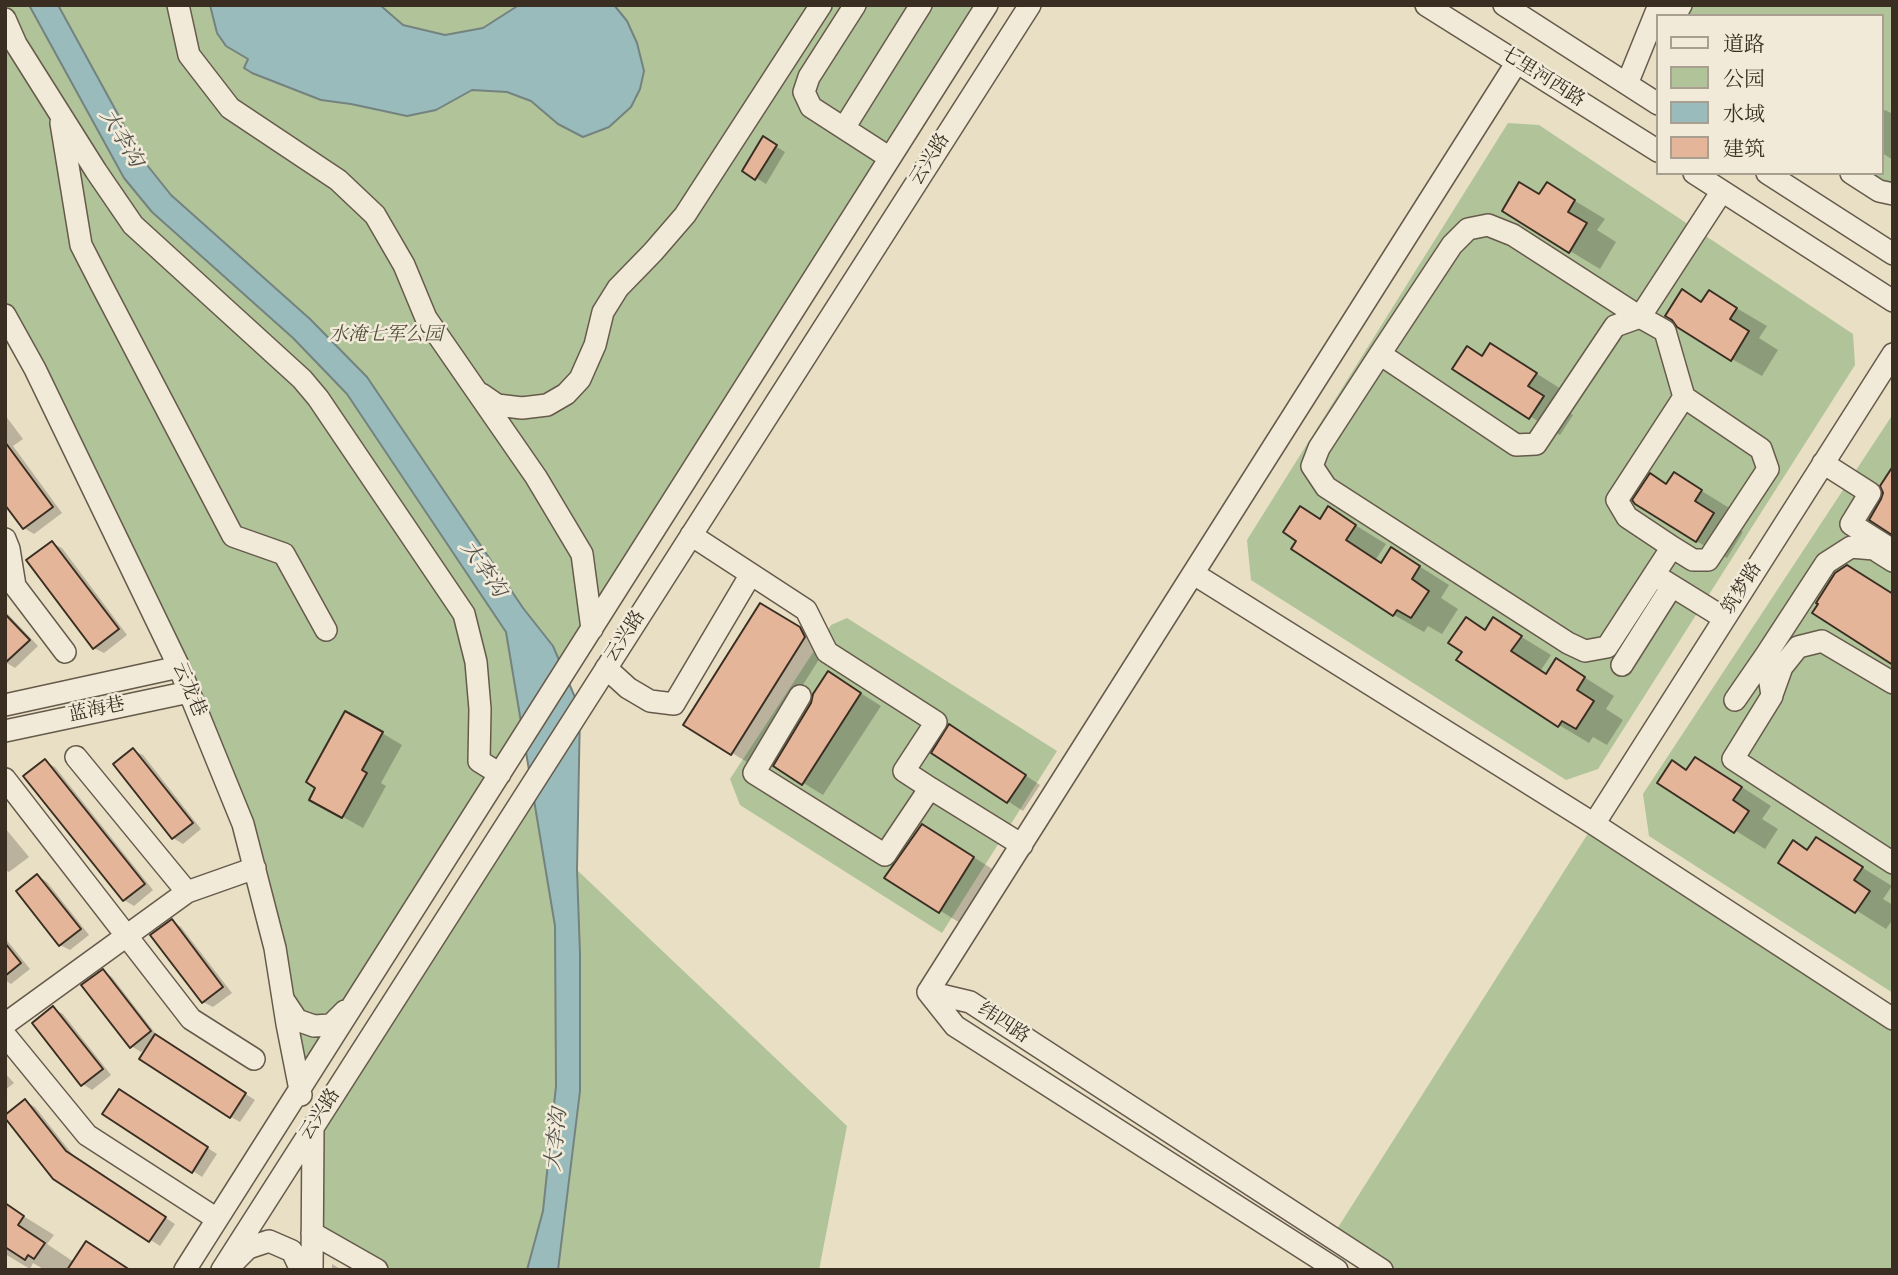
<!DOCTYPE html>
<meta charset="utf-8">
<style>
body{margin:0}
#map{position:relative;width:1898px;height:1275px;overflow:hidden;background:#e9dfc4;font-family:"IM FELL English","Noto Serif SC",serif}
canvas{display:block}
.frame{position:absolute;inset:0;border:7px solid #3a2e23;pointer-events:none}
.legend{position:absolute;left:1656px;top:14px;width:228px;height:161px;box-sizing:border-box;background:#f1ead9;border:2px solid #a89f90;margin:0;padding:9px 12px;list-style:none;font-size:21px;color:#3a2e23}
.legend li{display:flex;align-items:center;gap:14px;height:35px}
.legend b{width:35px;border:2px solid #a89f90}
</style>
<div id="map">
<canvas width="1898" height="1275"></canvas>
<div class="frame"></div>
<ul class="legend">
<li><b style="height:9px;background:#f1ead9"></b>道路</li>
<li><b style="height:19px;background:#b0c399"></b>公园</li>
<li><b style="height:19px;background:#9abbbc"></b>水域</li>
<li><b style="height:19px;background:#e5b599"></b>建筑</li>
</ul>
</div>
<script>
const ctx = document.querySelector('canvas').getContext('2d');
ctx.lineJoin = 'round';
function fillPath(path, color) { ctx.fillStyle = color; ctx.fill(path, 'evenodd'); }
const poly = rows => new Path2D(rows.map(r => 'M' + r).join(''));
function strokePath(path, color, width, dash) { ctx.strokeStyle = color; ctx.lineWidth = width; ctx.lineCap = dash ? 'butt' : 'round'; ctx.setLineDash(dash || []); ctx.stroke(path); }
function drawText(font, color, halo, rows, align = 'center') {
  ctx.font = font + ' "IM FELL English","Noto Serif SC",serif'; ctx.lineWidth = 5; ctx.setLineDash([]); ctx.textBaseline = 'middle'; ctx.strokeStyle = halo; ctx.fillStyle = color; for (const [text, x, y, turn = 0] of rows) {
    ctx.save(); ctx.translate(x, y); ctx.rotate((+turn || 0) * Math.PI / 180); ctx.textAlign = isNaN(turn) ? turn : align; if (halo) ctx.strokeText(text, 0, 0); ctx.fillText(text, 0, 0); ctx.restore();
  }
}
const green = poly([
 [5,5,987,5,299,1091,243,824,5,314],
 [1681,5,1893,5,1893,194,1851,173,1882,173,1882,16,1675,16],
 [1508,123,1539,125,1853,334,1855,365,1598,769,1566,780,1251,580,1247,540],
 [1893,414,1893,993,1649,836,1643,794],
 [847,618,1057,751,942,933,740,805,730,779,831,625],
 [580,709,577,870,847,1126,819,1270,377,1270,312,1233,313,1127],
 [1594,824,1893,1019,1893,1270,1382,1270,1332,1237]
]);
const water = poly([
 [29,5,58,5,143,160,171,195,310,319,367,377,523,608,553,646,580,709,577,870,580,954,580,1091,558,1270,527,1270,543,1211,556,1086,555,926,506,632,347,394,293,338,152,212,124,178,29,5],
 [210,5,380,5,403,25,445,35,483,28,519,5,614,5,627,21,637,43,644,71,640,89,631,107,609,127,583,137,558,124,531,101,507,92,472,90,436,110,407,116,351,104,321,100,252,73,244,68,248,59,226,46,217,33,210,5]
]);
const shadow = poly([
 [1885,110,1893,114,1893,160,1882,153,1882,113],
 [764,139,785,152,766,184,744,170],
 [1547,184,1605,219,1597,230,1616,242,1600,269,1570,251,1540,196],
 [1709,292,1767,326,1759,338,1778,350,1762,376,1732,359,1702,303],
 [1491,345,1566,392,1558,405,1573,415,1560,435,1455,369,1483,357],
 [5,415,23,439,13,446,62,513,34,534,24,528,5,502],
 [1674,474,1731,509,1724,520,1743,532,1727,558,1696,541,1667,485],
 [1329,509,1386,544,1376,559,1382,564,1392,549,1449,585,1441,598,1458,609,1442,634,1428,626,1424,632,1394,615,1321,520],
 [52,543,62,548,127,635,104,653,94,648],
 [5,611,38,646,15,668,5,662],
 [781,617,820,641,825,650,752,765,732,753],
 [1466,619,1487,631,1494,620,1551,655,1541,670,1548,675,1557,660,1614,696,1606,709,1623,720,1607,745,1593,737,1589,743,1559,725,1464,652],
 [848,685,881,706,823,795,776,766],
 [382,733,402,745,381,783,386,786,363,828,311,799],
 [964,735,1040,785,1023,811,934,753],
 [133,750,143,755,201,829,183,844,173,838],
 [45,762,55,767,153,890,134,906,124,900],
 [1687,771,1725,776,1771,806,1762,819,1778,829,1765,849,1659,783],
 [5,828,29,857,9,872,5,870],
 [943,838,994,870,960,923,886,877],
 [1816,839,1892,886,1883,899,1893,905,1893,919,1886,929,1781,863,1808,851],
 [38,876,47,882,89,935,70,950,60,945],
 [172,921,181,927,232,993,213,1007,203,1002],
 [5,938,30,969,11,984,5,980],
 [103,971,112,977,159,1038,255,1100,240,1122,231,1117,148,1046,141,1052,131,1046],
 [53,1008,63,1014,111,1075,92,1090,83,1084],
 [5,1073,14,1083,5,1090],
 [129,1097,217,1154,202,1177,193,1171],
 [26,1102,35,1107,76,1159,175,1224,160,1246,55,1178],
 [7,1206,54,1235,47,1244,74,1262,126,1270,45,1270,33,1263,30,1269,5,1254],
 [332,1264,342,1270,332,1270]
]);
const building = poly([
 [763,136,777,145,755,180,742,171,763,136],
 [1519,182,1539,194,1547,182,1575,200,1568,212,1587,223,1569,253,1502,211,1519,182],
 [1682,289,1701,302,1709,290,1737,308,1730,319,1749,331,1731,361,1677,327,1672,320,1665,316,1682,289],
 [1490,343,1537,373,1528,386,1544,396,1529,419,1452,369,1467,346,1482,356,1490,343],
 [5,442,53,507,23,529,5,505,5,442],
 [1893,466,1893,534,1892,535,1869,520,1881,499,1883,493,1880,486,1893,466],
 [1674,472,1702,490,1695,501,1714,513,1696,542,1635,504,1632,500,1650,473,1666,484,1674,472],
 [1300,506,1320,519,1328,506,1356,525,1346,540,1381,563,1391,547,1420,566,1412,579,1429,591,1411,618,1397,610,1393,616,1291,549,1296,541,1283,532,1300,506],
 [52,541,119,629,93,649,26,560,52,541],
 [1847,565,1893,594,1893,665,1812,613,1818,604,1816,603,1835,573,1847,565],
 [760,603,800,627,805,637,731,755,683,725,760,603],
 [5,614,30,640,5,663,5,614],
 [1466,617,1485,630,1493,617,1522,636,1511,651,1546,674,1556,658,1585,677,1577,690,1594,701,1576,729,1562,721,1558,727,1456,660,1462,652,1448,643,1466,617],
 [828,671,861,693,802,785,773,766,811,703,813,694,828,671],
 [345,711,383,732,362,770,367,773,342,818,309,800,315,788,306,782,345,711],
 [949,724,1026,775,1007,803,931,753,949,724],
 [133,748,193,823,172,839,113,764,133,748],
 [1695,757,1742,787,1733,800,1749,811,1734,833,1657,783,1672,760,1686,770,1695,757],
 [45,759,145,884,123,901,23,776,45,759],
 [922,824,974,857,939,913,884,878,922,824],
 [1816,837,1863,867,1854,880,1870,891,1855,913,1778,863,1793,840,1807,850,1816,837],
 [37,874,81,929,59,946,16,891,37,874],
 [172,919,223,987,202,1003,150,935,172,919],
 [5,943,21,963,5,976,5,943],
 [103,969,151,1031,130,1048,81,985,103,969],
 [53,1006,103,1069,81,1086,32,1023,53,1006],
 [155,1034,246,1093,230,1118,139,1059,155,1034],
 [119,1089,208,1147,192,1173,102,1114,119,1089],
 [25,1099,66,1151,166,1217,149,1242,53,1179,5,1118,5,1115,25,1099],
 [5,1203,24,1216,18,1225,45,1243,34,1259,28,1255,25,1260,5,1247,5,1203],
 [86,1241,130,1270,67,1270,86,1241]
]);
const minor = poly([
 [178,5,189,55,230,108,338,180,375,215,404,265,426,318,536,477,582,554,592,629],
 [855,5,809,77,804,92,811,107,890,158],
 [1426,5,1658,151],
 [1504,5,1658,104],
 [1675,16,1681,5],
 [5,19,16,44,96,171,133,225,302,379,318,398,464,614,476,662,480,709,479,761,500,774],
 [1627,84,1659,5],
 [61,123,81,245,102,286,233,536,284,554,326,630],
 [844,128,921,5],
 [1694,173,1893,301],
 [1767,173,1893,254],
 [1851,173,1879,191,1893,194],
 [5,315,35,369,179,667,243,824,275,948,287,1024,301,1095],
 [1380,354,1516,445,1536,444,1615,326,1640,317,1665,331,1684,397,1761,449,1768,469,1708,560,1693,560,1672,547,1607,647,1585,651,1568,643,1326,487,1312,466,1319,448,1380,354,1452,245,1468,229,1488,225,1513,235,1640,317,1722,191],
 [481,394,497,405,522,408,547,405,566,394,580,379,595,345,603,312,618,288,653,252,685,215,821,5],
 [1823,463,1870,493,1851,524,1889,548],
 [691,535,806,610,827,652,936,722,904,771,930,788],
 [5,539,9,549,15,586,65,652],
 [1672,547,1627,517,1617,500,1684,397],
 [1893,561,1874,549,1851,547,1826,563,1766,655,1772,696,1733,759,1893,863],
 [1194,574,1594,824,1893,1019],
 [1661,579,1724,618],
 [1622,665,1672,586],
 [606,668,628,688,650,701,674,704,751,574],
 [1773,692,1782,667,1798,647,1822,641,1893,683],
 [800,696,754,773,885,855,930,788,1022,845],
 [1735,700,1766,655],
 [5,705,179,667],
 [5,731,189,692],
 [76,757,187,892],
 [5,779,191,1019,254,1059],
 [1594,824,1893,354],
 [928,992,1517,62],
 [928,992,970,1002,1382,1270],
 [928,992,955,1026,1337,1270],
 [283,999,297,1020,314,1026,331,1025,345,1011],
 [5,1024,187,892,255,868],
 [5,1035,87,1135,217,1219],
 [312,1233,377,1270],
 [233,1263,248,1248,269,1241,292,1251,301,1270],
 [185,1270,987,5],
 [222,1270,1030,5],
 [312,1270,313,1128]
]);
const streetNames = [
 ["七里河西路",1542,78,32],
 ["云兴路",931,160,-58],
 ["筑梦路",1743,589,-58],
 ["云兴路",626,637,-57],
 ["云龙巷",188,690,67],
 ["蓝海巷",97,711,-12],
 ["纬四路",1003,1024,33],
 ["云兴路",321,1115,-57]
];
const parkNames = [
 ["水淹七军公园",386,336]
];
const waterNames = [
 ["大李沟",120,139,59],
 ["大李沟",482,570,55],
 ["大李沟",558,1140,-84]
];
fillPath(green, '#b0c399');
fillPath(water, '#9abbbc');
strokePath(water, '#74837f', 2);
fillPath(shadow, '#0003');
fillPath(building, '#e5b599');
strokePath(building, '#3a2e23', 2);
strokePath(minor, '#665a4b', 24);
strokePath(minor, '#f1ead9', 21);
drawText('19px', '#3a2e23', '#f1ead9', streetNames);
drawText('italic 19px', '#524c3b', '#f1ead9', parkNames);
drawText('italic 21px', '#525149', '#f1ead9', waterNames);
</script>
